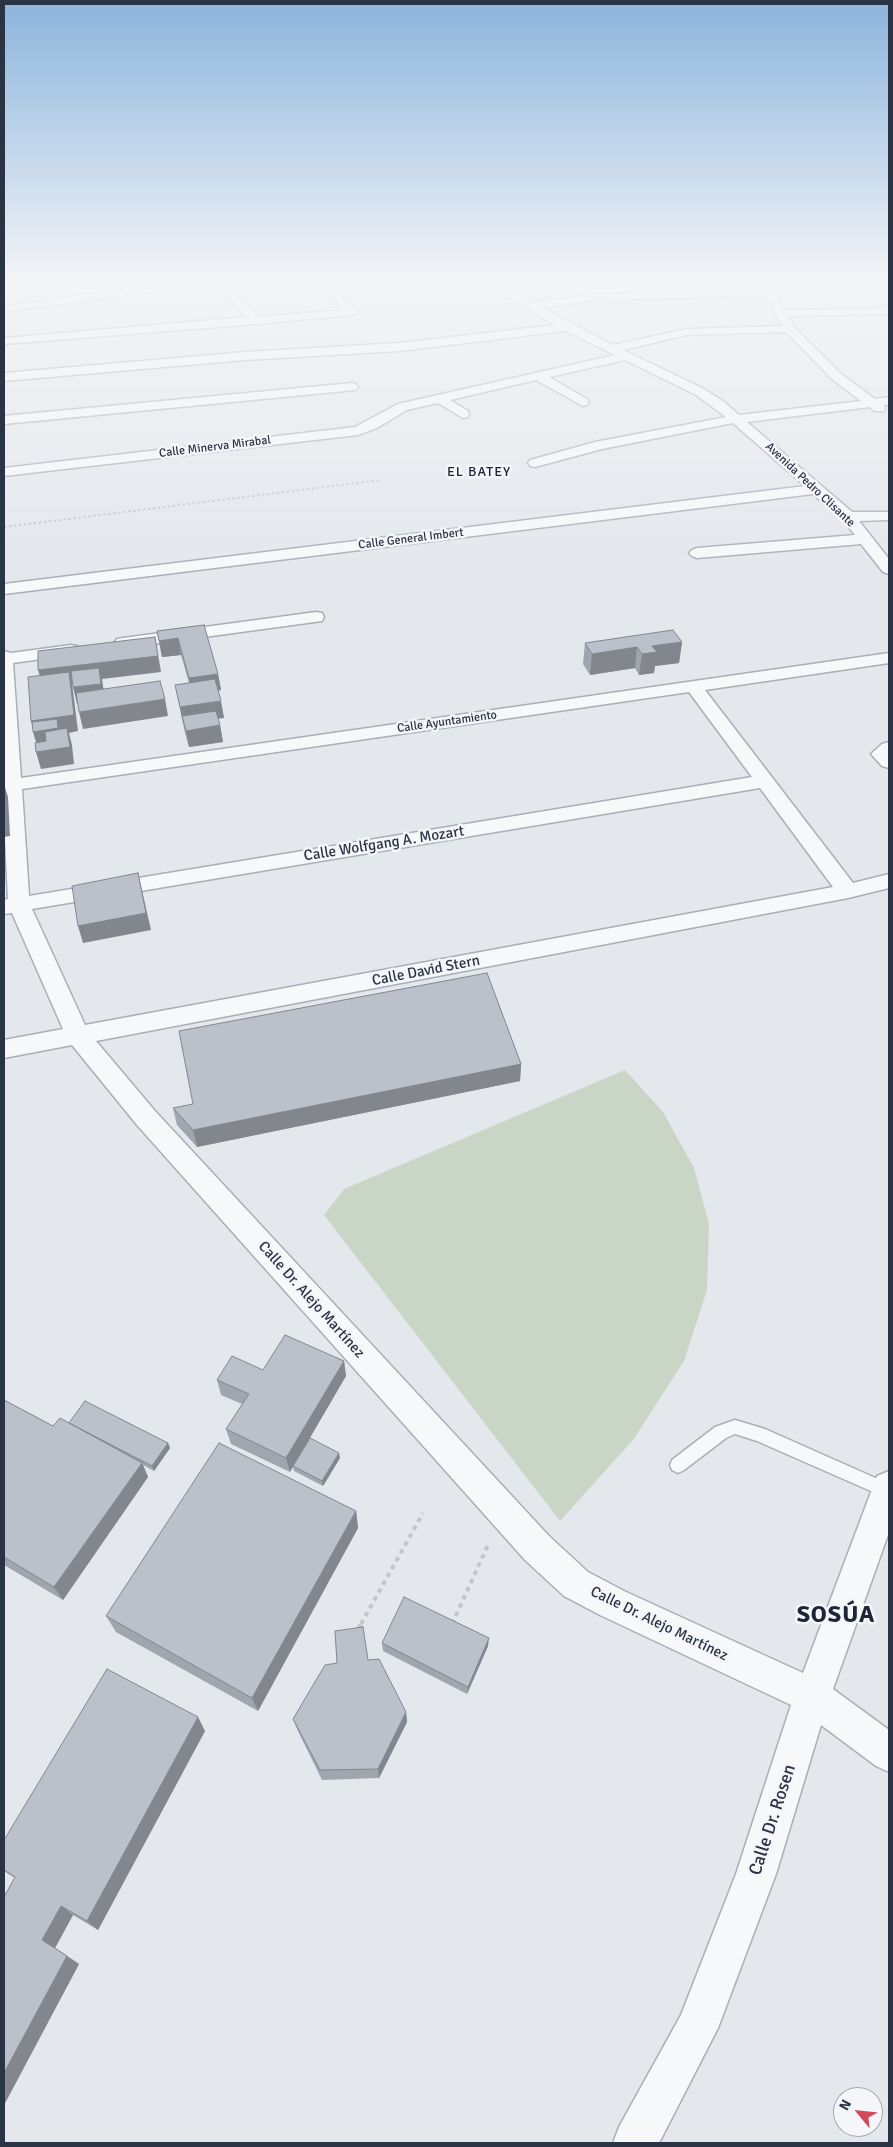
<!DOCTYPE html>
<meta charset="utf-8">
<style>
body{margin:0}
#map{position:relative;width:893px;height:2147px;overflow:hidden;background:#e4e7ec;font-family:Signika,sans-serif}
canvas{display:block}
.frame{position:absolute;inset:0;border:5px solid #2b3445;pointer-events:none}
.north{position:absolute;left:833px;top:2087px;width:50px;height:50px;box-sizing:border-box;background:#f4f6f9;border:1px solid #a4a8b1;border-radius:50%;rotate:298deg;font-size:14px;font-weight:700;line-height:20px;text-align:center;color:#2b3445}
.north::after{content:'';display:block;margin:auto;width:18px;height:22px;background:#d1495b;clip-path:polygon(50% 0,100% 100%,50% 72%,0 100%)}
</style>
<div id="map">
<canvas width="893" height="2147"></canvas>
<div class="frame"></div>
<div class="north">N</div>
</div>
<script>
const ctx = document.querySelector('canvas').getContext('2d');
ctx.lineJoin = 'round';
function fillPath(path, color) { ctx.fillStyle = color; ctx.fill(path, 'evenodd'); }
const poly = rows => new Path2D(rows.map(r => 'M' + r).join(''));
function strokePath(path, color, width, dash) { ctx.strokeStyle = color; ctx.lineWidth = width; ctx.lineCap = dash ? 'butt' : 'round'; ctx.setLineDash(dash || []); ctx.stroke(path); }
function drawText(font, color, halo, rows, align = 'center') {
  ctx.font = font + ' Signika,sans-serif'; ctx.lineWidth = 5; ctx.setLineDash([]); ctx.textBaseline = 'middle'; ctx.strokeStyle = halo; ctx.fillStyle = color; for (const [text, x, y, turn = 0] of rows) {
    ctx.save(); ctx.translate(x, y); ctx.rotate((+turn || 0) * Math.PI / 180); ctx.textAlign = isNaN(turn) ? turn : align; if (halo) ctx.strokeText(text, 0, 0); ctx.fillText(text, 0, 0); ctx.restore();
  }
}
const green = poly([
 [625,1070,663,1112,694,1168,709,1224,707,1290,684,1361,633,1440,560,1521,324,1215,344,1189]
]);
const pathFar2 = poly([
 [4,527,381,480]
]);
const pathFar1 = poly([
 [361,1624,423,1513],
 [452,1624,488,1545]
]);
const path = poly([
 [358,1630,362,1623]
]);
const service = poly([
 [735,1420,765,1429,889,1484,889,1499,757,1441,735,1434,726,1438,684,1470,678,1473,672,1470,670,1465,672,1460,715,1427,735,1420]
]);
const minor = poly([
 [181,281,211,281,206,284,4,312,4,306,181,281],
 [212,281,223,281,259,317,344,310,310,281,322,281,360,312,354,315,257,324,4,344,4,338,247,317,212,281],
 [481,281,494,281,533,303,595,294,761,290,753,281,764,281,774,291,784,310,889,308,889,314,788,316,794,327,841,374,875,399,889,397,889,405,884,405,885,408,884,411,874,411,870,407,747,422,852,512,889,512,889,520,859,521,889,559,889,574,883,572,861,544,697,558,692,556,689,553,692,550,697,548,855,535,843,520,813,494,4,594,4,584,805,486,733,423,602,449,535,467,530,466,528,463,530,460,595,442,726,417,696,395,625,360,549,377,587,399,589,402,587,405,583,406,536,380,450,400,468,411,469,414,468,417,463,418,438,403,407,410,377,428,358,435,4,476,4,468,355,427,398,404,615,355,565,331,400,351,245,360,4,381,4,373,245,352,400,343,555,325,481,281],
 [766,296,782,326,687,329,613,345,542,308,595,300,766,296],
 [786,332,833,380,861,401,739,415,723,401,704,389,623,350,687,335,786,332],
 [352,383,356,384,358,387,356,390,4,424,4,416,352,383],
 [316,612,322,613,324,617,322,621,123,648,117,647,114,643,117,639,123,638,316,612],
 [71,645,77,646,80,650,77,654,13,663,21,778,889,653,889,663,705,690,853,883,889,874,889,888,848,898,96,1041,155,1111,549,1536,588,1572,624,1591,803,1673,877,1476,889,1471,889,1532,833,1689,889,1730,889,1772,876,1766,821,1725,776,1874,718,2028,659,2143,613,2143,619,2127,681,2015,736,1874,791,1705,600,1615,564,1596,525,1560,137,1125,72,1045,4,1058,4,1040,63,1029,12,913,4,914,4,900,8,899,4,820,4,651,11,653,71,645],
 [689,692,752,777,29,896,22,789,689,692],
 [760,788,833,887,85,1025,32,909,760,788],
 [889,742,889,768,882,766,871,754,882,744,889,742]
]);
const wall = poly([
 [204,625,218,674,221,690,218,691,224,718,218,718,220,725,223,742,189,747,185,733,175,685,189,683,181,655,162,657,157,631],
 [682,642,679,663,655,666,654,673,639,675,635,668,590,675,583,664,585,643],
 [521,1064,520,1081,197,1147,177,1125,173,1108],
 [344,1361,346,1376,303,1449,340,1458,323,1486,294,1471,293,1466,290,1472,231,1444,226,1429,242,1404,221,1395,217,1380,263,1370],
 [4,1400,53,1426,69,1423,168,1443,170,1448,154,1471,143,1465,148,1477,63,1600,4,1565],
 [356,1511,358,1528,258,1711,116,1632,106,1616],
 [382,1643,488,1646,467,1694,383,1651],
 [368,1660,406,1712,407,1722,379,1778,322,1780,297,1729,293,1719],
 [205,1731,98,1930,73,1915,55,1948,79,1964,4,2105,4,1897,15,1878,4,1871,4,1840]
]);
const shadedWall = poly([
 [155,637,161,672,102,679,105,700,77,704,73,687,101,680,72,683,78,731,69,733,72,745,74,764,41,769,36,752,38,749,33,732,34,732,31,721,43,687,38,670],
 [178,638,181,655,162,657,159,641],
 [682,642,679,663,655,666,654,673,639,675,642,654,652,646],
 [637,647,635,668,590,675,592,654],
 [218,674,221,690,192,695,189,678],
 [165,699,168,716,83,729,79,712],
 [221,701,224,718,184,723,182,716,183,724,180,707],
 [220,725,223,742,189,747,186,731],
 [4,784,8,797,10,836,4,837],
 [138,873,151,930,83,943,78,926],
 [521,1064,520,1081,197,1147,193,1130],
 [344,1361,346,1376,290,1472,286,1458],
 [168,1443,170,1448,154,1471,152,1466],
 [339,1453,340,1458,323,1486,322,1481],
 [142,1463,148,1477,63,1600,54,1587],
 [356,1511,358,1528,258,1711,252,1698],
 [489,1638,488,1646,467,1694,468,1687],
 [406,1712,407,1722,379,1778,378,1769],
 [198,1717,205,1731,98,1930,87,1921],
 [61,1906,73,1915,55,1948,79,1964,4,2105,4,2073,42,1940]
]);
const building = poly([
 [204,625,218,674,189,678,178,638,159,641,157,631,204,625],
 [673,630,682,642,652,646,657,652,642,654,637,647,592,654,585,643,673,630],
 [155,637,158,656,38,670,38,651,155,637],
 [99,668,101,684,73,687,71,671,99,668],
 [69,672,74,715,31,721,28,677,69,672],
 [215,679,221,701,180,707,175,685,215,679],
 [160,681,165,699,79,712,76,693,160,681],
 [216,711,220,725,186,731,182,716,216,711],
 [57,719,58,728,33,732,32,722,57,719],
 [67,728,70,747,36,752,35,743,46,741,45,732,67,728],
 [4,800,5,819,4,819,4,800],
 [138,873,146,913,78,926,72,886,138,873],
 [487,973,521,1064,193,1130,173,1108,193,1104,179,1031,487,973],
 [285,1335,344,1361,286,1458,226,1429,249,1394,217,1380,232,1356,263,1370,285,1335],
 [4,1400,53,1426,60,1418,142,1463,54,1587,4,1557,4,1400],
 [85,1401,168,1443,152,1466,69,1423,85,1401],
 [310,1438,339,1453,322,1481,293,1466,310,1438],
 [219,1443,356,1511,252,1698,106,1616,219,1443],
 [404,1597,489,1638,468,1687,382,1643,404,1597],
 [363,1627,368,1660,379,1659,406,1712,378,1769,320,1770,293,1719,325,1665,337,1663,335,1631,363,1627],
 [107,1669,198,1717,87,1921,61,1906,42,1940,67,1956,4,2073,4,1897,15,1877,4,1870,4,1840,107,1669]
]);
const farStreetnames = [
 ["Calle Minerva Mirabal",215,447,-7],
 ["Avenida Pedro Clisante",810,485,43],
 ["Calle General Imbert",411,539,-7],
 ["Calle Ayuntamiento",447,722,-8]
];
const farNeighbourhoodnames = [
 ["EL BATEY",479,472]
];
const streetNames = [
 ["Calle Wolfgang A. Mozart",384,844,-9],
 ["Calle David Stern",426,971,-11],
 ["Calle Dr. Alejo Martínez",311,1300,48],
 ["Calle Dr. Alejo Martínez",659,1624,26]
];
const nearStreetnames = [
 ["Calle Dr. Rosen",773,1820,-72]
];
const nearDistrictnames = [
 ["SOSÚA",836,1616]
];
fillPath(green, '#c9d6c5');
strokePath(service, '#a9aeb7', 3);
strokePath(minor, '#a9aeb7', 3);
strokePath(pathFar2, '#c2c5cb', 2, [2.5, 2.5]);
strokePath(pathFar1, '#c2c5cb', 4, [4.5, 4.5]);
strokePath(path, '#c2c5cb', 5, [6, 6]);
fillPath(service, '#f7f8fa');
fillPath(minor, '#f7f8fa');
fillPath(wall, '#a1a5ae');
fillPath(shadedWall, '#83868d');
fillPath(building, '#bbc0ca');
strokePath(building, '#83868d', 1);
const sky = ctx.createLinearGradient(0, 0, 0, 582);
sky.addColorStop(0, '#8bb4dd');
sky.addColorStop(0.48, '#f3f4f6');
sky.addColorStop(1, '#f3f4f600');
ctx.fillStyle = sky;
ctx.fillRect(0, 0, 893, 582);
drawText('12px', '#2b3445', '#f4f6f9', farStreetnames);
ctx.letterSpacing = '1px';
drawText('14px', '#1d2536', '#f4f6f9', farNeighbourhoodnames);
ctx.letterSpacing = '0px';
drawText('15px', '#2b3445', '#f4f6f9', streetNames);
drawText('18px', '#2b3445', '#f4f6f9', nearStreetnames);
ctx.letterSpacing = '1px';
drawText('bold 24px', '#1d2536', '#f4f6f9', nearDistrictnames);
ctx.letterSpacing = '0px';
</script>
